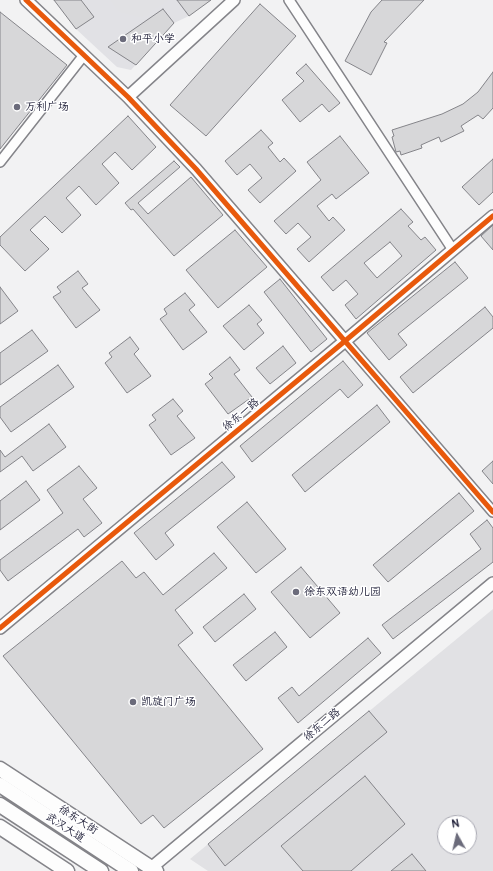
<!DOCTYPE html>
<meta charset="utf-8">
<style>
body{margin:0}
#map{position:relative;width:493px;height:871px;overflow:hidden;background:#f2f2f3;font-family:Pangolin,sans-serif}
canvas{display:block}
.north{position:absolute;left:437px;top:815px;width:40px;height:40px;box-sizing:border-box;background:#fff;border:1px solid #a7a7b1;border-radius:50%;rotate:352deg;font-size:11px;font-weight:700;line-height:16px;text-align:center;color:#22223b}
.north::after{content:'';display:block;margin:auto;width:14px;height:18px;background:#6b6b7b;clip-path:polygon(50% 0,100% 100%,50% 72%,0 100%)}
</style>
<div id="map">
<canvas width="493" height="871"></canvas>
<div class="north">N</div>
</div>
<script>
const ctx = document.querySelector('canvas').getContext('2d');
ctx.lineJoin = 'round';
function fillPath(path, color) { ctx.fillStyle = color; ctx.fill(path, 'evenodd'); }
const poly = rows => new Path2D(rows.map(r => 'M' + r).join(''));
function strokePath(path, color, width, dash) { ctx.strokeStyle = color; ctx.lineWidth = width; ctx.lineCap = dash ? 'butt' : 'round'; ctx.setLineDash(dash || []); ctx.stroke(path); }
function drawText(font, color, halo, rows, align = 'center') {
  ctx.font = font + ' Pangolin,"LXGW WenKai TC",sans-serif'; ctx.lineWidth = 3; ctx.setLineDash([]); ctx.textBaseline = 'middle'; ctx.strokeStyle = halo; ctx.fillStyle = color; for (const [text, x, y, turn = 0] of rows) {
    ctx.save(); ctx.translate(x, y); ctx.rotate((+turn || 0) * Math.PI / 180); ctx.textAlign = isNaN(turn) ? turn : align; if (halo) ctx.strokeText(text, 0, 0); ctx.fillText(text, 0, 0); ctx.restore();
  }
}
const built = poly([
 [54,0,211,0,189,16,174,23,131,70,117,67,76,29]
]);
const green = poly([
 [111,0,168,0,146,15,139,17,123,13,117,9],
 [493,609,493,871,208,871,190,859],
 [445,823,469,823,469,847,445,847]
]);
const building = poly([
 [54,0,81,0,94,17,76,29,54,0],
 [177,0,211,0,189,16,177,0],
 [382,0,424,0,384,42,387,43,371,75,345,61,371,12,382,0],
 [260,4,296,36,206,136,170,105,260,4],
 [163,9,174,23,136,65,108,47,163,9],
 [0,12,67,65,0,149,0,12],
 [306,64,340,103,329,112,322,104,300,122,282,100,304,81,296,73,306,64],
 [493,72,493,108,483,119,478,115,461,126,464,131,441,142,439,137,421,145,422,148,401,155,400,151,396,152,392,137,394,136,392,130,442,114,463,104,478,92,493,72],
 [128,116,156,147,132,170,115,152,102,164,119,183,96,205,79,186,66,198,81,215,62,233,45,216,30,230,49,249,25,271,0,245,0,237,128,116],
 [261,130,273,143,268,147,280,162,284,158,296,171,260,203,248,190,262,178,250,164,237,175,225,161,261,130],
 [340,136,369,173,336,199,332,194,317,206,329,221,333,217,345,230,309,262,297,249,311,237,298,223,286,234,274,221,321,180,307,162,340,136],
 [493,159,493,192,479,205,462,187,493,159],
 [174,161,180,167,138,203,148,214,191,177,223,215,174,256,133,209,131,210,125,203,174,161],
 [401,209,413,222,408,226,421,240,425,237,436,250,356,319,345,305,358,294,346,280,333,291,321,277,401,209],
 [390,242,402,256,377,278,364,263,390,242],
 [493,225,493,250,481,236,493,225],
 [235,230,267,267,218,308,186,270,235,230],
 [455,262,468,278,398,334,407,345,389,360,367,333,455,262],
 [78,271,88,284,82,288,100,310,76,328,53,297,61,292,57,287,78,271],
 [280,279,327,339,311,352,264,292,280,279],
 [0,287,18,311,0,324,0,287],
 [185,293,195,305,189,310,207,332,183,350,160,319,167,314,164,309,185,293],
 [249,305,262,320,257,324,264,333,244,350,223,326,249,305],
 [485,307,493,317,493,328,413,393,400,377,485,307],
 [32,330,48,351,0,385,0,353,32,330],
 [130,337,139,349,134,354,151,376,127,393,105,363,112,357,109,353,130,337],
 [283,346,296,363,270,384,256,368,283,346],
 [230,357,240,370,234,374,252,397,228,414,205,384,213,378,209,374,230,357],
 [343,361,363,385,348,398,340,389,252,462,240,446,343,361],
 [58,365,74,387,11,432,0,417,0,407,58,365],
 [173,399,183,411,177,416,195,438,171,455,149,425,156,420,152,415,173,399],
 [377,405,390,422,305,492,292,475,377,405],
 [49,424,66,447,33,471,22,456,0,472,0,450,5,457,49,424],
 [493,461,493,484,482,471,493,461],
 [222,462,235,477,165,533,174,545,156,560,134,533,222,462],
 [79,466,97,488,83,499,102,523,84,537,78,529,8,581,0,570,0,560,63,513,47,490,79,466],
 [26,481,40,500,0,530,0,501,26,481],
 [459,493,474,511,388,582,373,565,459,493],
 [247,502,286,549,256,573,217,527,247,502],
 [487,520,493,528,493,562,393,639,382,625,481,549,470,534,487,520],
 [214,553,227,568,175,610,193,633,178,645,263,749,164,828,153,815,141,824,3,656,122,561,136,578,144,572,163,595,214,553],
 [301,567,340,613,310,638,271,592,301,567],
 [244,594,256,609,215,642,203,627,244,594],
 [275,632,287,647,246,681,233,665,275,632],
 [368,638,381,653,298,723,278,698,292,687,299,696,368,638],
 [369,711,387,732,225,866,208,844,369,711],
 [365,776,405,824,351,871,303,871,281,846,365,776],
 [412,854,426,871,391,871,412,854]
]);
const minor = poly([
 [289,0,453,250],
 [0,162,84,55],
 [345,341,493,512]
]);
const tertiary = poly([
 [26,0,128,97,196,169,345,341],
 [128,97,234,0],
 [0,628,345,341,493,216],
 [151,868,493,583]
]);
const primary = poly([
 [0,769,156,871],
 [0,827,67,871]
]);
const trunk = poly([
 [0,785,131,871],
 [0,805,101,871]
]);
const cycleway = poly([
 [26,0,128,97,196,169,493,512],
 [0,628,345,341,493,216]
]);
const markers = [
 [123,39,4,"#6b6b7b"],
 [17,107,4,"#6b6b7b"],
 [296,592,4,"#6b6b7b"],
 [133,702,4,"#6b6b7b"]
];
const poiNames = [
 ["和平小学",131,39],
 ["万利广场",25,107],
 ["徐东双语幼儿园",304,592],
 ["凯旋门广场",141,702]
];
const streetNames = [
 ["徐东一路",241,415,-40],
 ["徐东二路",322,725,-40],
 ["徐东大街",78,820,33],
 ["武汉大道",65,828,33]
];
fillPath(built, '#e1e1e5');
fillPath(green, '#e1e1e4');
fillPath(building, '#d7d7d9');
strokePath(building, '#848489', 1);
strokePath(minor, '#848489', 12);
strokePath(tertiary, '#848489', 14);
strokePath(primary, '#848489', 17);
strokePath(trunk, '#848489', 17);
strokePath(minor, '#fdfdfd', 9);
strokePath(tertiary, '#fdfdfd', 11);
strokePath(primary, '#fdfdfd', 14);
strokePath(trunk, '#fdfdfd', 14);
strokePath(cycleway, '#e8590c', 5);
for (const [x, y, r, color] of markers) { const dot = new Path2D(); dot.arc(x, y, r, 0, 2 * Math.PI); ctx.fillStyle = color; ctx.fill(dot); strokePath(dot, '#fff', 1.5); }
drawText('11px', '#22223b', '#fff', poiNames, 'left');
drawText('11px', '#22223b', '#fff', streetNames);
</script>
